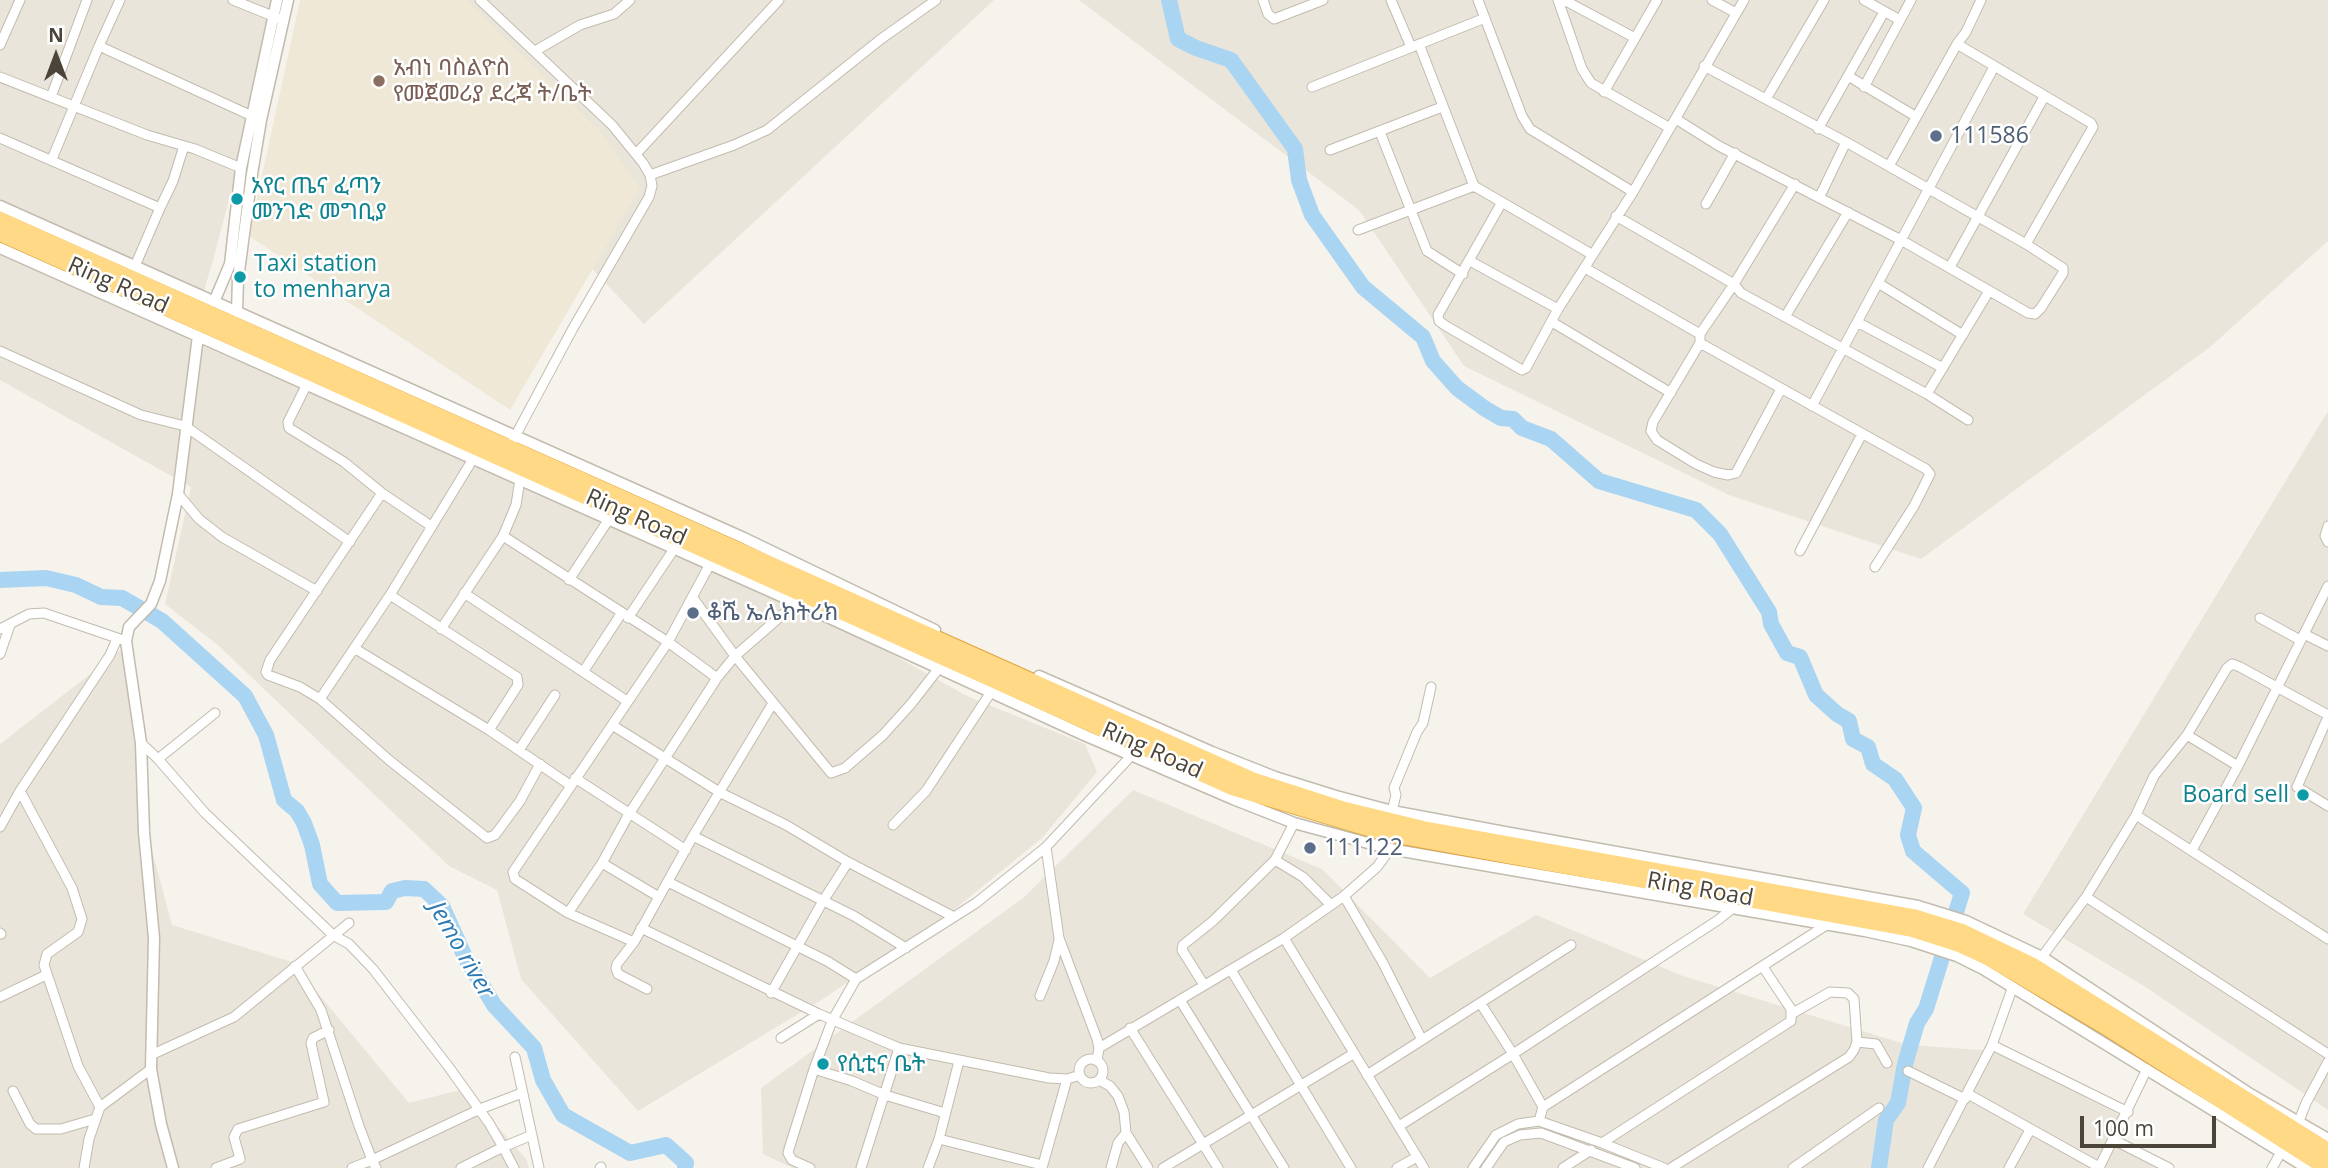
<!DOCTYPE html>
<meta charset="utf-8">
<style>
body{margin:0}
#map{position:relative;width:2328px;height:1168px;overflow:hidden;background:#f6f3ec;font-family:"Open Sans",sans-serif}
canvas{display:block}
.north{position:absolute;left:21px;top:21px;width:70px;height:70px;-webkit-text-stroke:5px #fff;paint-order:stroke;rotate:0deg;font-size:19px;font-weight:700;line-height:28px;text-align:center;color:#4b4439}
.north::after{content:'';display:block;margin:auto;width:24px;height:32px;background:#4b4439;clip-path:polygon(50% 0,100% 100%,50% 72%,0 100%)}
.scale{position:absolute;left:2080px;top:1116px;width:136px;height:32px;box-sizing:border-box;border:4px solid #4b4439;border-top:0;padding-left:9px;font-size:21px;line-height:24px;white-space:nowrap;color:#4b4439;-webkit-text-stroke:5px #fff;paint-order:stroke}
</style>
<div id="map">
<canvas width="2328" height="1168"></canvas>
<div class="north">N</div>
<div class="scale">100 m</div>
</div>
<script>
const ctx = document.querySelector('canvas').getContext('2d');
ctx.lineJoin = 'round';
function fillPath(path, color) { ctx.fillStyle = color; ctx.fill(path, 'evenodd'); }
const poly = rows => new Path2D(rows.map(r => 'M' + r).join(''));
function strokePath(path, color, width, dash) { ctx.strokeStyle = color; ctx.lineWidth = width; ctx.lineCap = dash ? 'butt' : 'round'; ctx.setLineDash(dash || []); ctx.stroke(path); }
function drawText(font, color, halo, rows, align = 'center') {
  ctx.font = font + ' "Open Sans","Noto Sans Ethiopic",sans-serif'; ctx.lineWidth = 5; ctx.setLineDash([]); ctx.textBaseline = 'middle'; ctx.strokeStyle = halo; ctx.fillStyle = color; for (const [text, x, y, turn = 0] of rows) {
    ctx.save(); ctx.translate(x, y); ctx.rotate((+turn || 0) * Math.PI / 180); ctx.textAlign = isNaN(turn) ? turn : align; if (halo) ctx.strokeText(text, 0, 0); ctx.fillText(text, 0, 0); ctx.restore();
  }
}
const residential = poly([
 [0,0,282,0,212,264,189,340,829,619,967,696,1085,744,1097,772,1042,838,955,909,823,999,638,1111,521,979,497,890,449,866,219,646,165,604,191,487,0,380],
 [434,0,994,0,644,324,487,157],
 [1079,0,2328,0,2328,241,2210,347,1921,559,1729,495,1464,366,1359,210],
 [2328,411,2328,1110,2144,986,2023,914],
 [125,647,146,828,172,925,292,962,409,1103,464,1089,526,1159,529,1168,0,1168,0,744],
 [1133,790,1322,869,1430,978,1536,915,1683,976,1908,1045,1997,1051,2120,1115,2121,1147,2163,1168,793,1168,763,1154,761,1088,1023,898]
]);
const education = poly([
 [300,0,466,0,599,130,640,188,510,410,249,236]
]);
const river = poly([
 [1169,0,1178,39,1196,48,1231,60,1295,149,1299,180,1312,215,1363,287,1423,337,1433,361,1457,388,1484,408,1501,418,1513,419,1522,428,1551,439,1599,481,1696,510,1720,534,1769,612,1771,624,1787,653,1800,657,1816,695,1837,714,1849,721,1853,739,1868,747,1873,764,1895,779,1914,808,1908,835,1913,851,1962,893,1926,1009,1917,1023,1905,1064,1898,1103,1886,1120,1879,1168],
 [0,580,46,578,76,585,101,597,122,598,162,621,245,696,266,735,284,800,297,811,304,823,312,845,320,884,337,903,386,902,392,891,405,888,424,889,442,906,465,957,494,1005,534,1048,543,1080,563,1115,630,1153,666,1145,686,1163,685,1168]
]);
const minor = poly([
 [120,0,99,46,252,116],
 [233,0,280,19],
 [480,0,612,125,643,163,650,175,652,186,649,197,572,330,512,442],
 [1263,0,1268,14,1274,19,1323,0],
 [1391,0,1411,47],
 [1478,0,1522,116,1530,129,1633,192],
 [1558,0,1582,69,1591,83,1670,128],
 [1564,0,1635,38],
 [1712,0,1736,13],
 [1864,0,1900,20],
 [1419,44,1474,186,1593,255],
 [1957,44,2091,123,2093,127,2026,244],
 [0,45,20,0],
 [535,51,580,25,614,14,630,0],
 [1848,76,1915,116],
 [0,77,147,135,195,149,241,168],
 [1312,87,1485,18],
 [1864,87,1911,0],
 [1604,92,1657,0],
 [51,97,87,0],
 [1766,99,1824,0],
 [1676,119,1719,146,1901,240,2028,313,2035,314,2041,308,2063,273,2063,268,2026,244,1846,142,1704,66],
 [1818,129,1884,12],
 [1380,132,1427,251,1463,274],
 [0,138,160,208,173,181,184,146],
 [1330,150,1442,107],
 [636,154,779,0],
 [52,159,99,46],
 [1889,166,1957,44,1966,32,1981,0],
 [650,175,734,145,767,130,881,39,936,0],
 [1820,196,1846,142],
 [1502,202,1438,315,1439,321,1446,326,1522,370,1526,368,1558,309,1633,192,1744,0],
 [1706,204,1735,153],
 [1616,216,1734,284,1741,293,1927,394,1968,420],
 [1358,230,1474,186],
 [1470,261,1558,309],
 [135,266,160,208],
 [1950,267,2044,97],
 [1585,268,1700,334],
 [1878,283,1963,335],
 [1785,317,1848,212],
 [1552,322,1671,393],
 [1857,322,1943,368],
 [1700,343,1926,469,1930,474,1914,506,1875,567],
 [0,351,141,415,185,426,350,542],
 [307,384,288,422,289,428,344,462,382,493,431,526],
 [1781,389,1736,473,1728,475,1714,472,1696,464,1657,440,1651,431,1653,422,1700,343,1700,334,1734,284,1795,184],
 [1927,394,1989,291],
 [1812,406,1994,67],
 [382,493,270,660,266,672,268,675,300,687,320,699,389,760,487,838,495,835,520,801,540,764],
 [178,494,199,519,222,537,317,591],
 [2328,526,2325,536,2328,542],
 [503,536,668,642,717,678],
 [1800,551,1862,434],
 [569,580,609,519],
 [464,593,627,701],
 [390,595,517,677,518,685,489,730],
 [693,598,735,656,831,773,845,768,883,735,911,704,939,668],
 [628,618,674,549],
 [2260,618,2300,640],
 [0,629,29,614,44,613,123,640],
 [441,629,503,536,516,505,520,479],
 [2304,634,2328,646],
 [354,648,489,730,570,785],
 [0,654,10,625],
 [583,672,621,614],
 [320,699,390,595,473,459],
 [2328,717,2297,787,2328,806],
 [612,725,721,793,786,825,848,862,954,917],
 [2187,735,2238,766],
 [141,743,158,759,205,813,333,935,349,944,373,969,448,1066,489,1123,503,1147,461,1168],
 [519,750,555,695],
 [158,759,215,713],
 [575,778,686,850],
 [20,791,72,888,82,919,78,932,47,954,44,965,78,1066,100,1107],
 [1392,811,1396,795,1394,788,1417,732,1423,723,1431,687],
 [2136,815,2328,939],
 [893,825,926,791,991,692],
 [0,827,20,791,110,655,117,639],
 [693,836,854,916,906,948],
 [2192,850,2238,766,2328,586],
 [1275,860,1303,877,1331,905],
 [602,863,659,897],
 [668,882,827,961,856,979],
 [1344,896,1383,963,1422,1040],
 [2086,897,2328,1054],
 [568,913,602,863,629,814,717,678,735,656,796,603],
 [641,928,819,1014],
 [0,933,1,934],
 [1284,938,1424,1168],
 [634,942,568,913,515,879,513,872,668,642,710,564],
 [2042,957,2086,897,2136,815,2154,776,2187,735,2227,668,2232,664,2240,667,2328,715],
 [295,966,321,1010,359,1126,372,1160,480,1109,522,1093],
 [1231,970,1351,1168],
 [1204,985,1182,950,1183,945,1213,921,1275,860,1294,823],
 [647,989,618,974,616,968,617,964,634,942,693,836,773,703],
 [771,993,823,901,848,862],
 [1040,996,1054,961,1059,940],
 [0,997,46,975],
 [1180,1000,1284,1168],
 [1481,1004,1513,1054,1543,1107],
 [1130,1028,1218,1168],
 [781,1038,819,1014,899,1048,1049,1078,1067,1079,1080,1075],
 [1857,1042,1876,1044,1887,1063],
 [1992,1045,2128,1112],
 [1099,1048,1284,938,1344,896,1377,867,1390,849],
 [151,1055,234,1017,349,923],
 [515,1057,539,1168],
 '1079 1071a12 12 0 1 1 24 0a12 12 0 1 1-24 0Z',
 [1097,1061,1099,1048,1097,1039,1059,938,1046,847,1131,756],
 [814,1069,852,1081,885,1095,945,1113],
 [1908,1071,1965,1099],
 [1367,1075,1571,945],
 [1099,1080,1110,1086,1118,1096,1124,1112,1126,1133,1148,1168],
 [13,1091,30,1124,36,1129,61,1129,95,1119],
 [1968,1094,2099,1167],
 [1539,1121,1543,1107,1828,924],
 [1399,1126,1513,1054,1718,920,1733,908],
 [2297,1126,2306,1103,2328,1062],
 [939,1139,1042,1165],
 [2114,1140,2169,1168],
 [1602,1143,1791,1021,1791,1009,1763,967],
 [84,1168,89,1139,100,1107,151,1069],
 [216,1168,240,1159,234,1137,238,1129,324,1102,311,1043,313,1038,329,1030],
 [352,1168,372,1160,376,1168],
 [514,1168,503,1147,532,1135],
 [600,1168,601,1167],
 [810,1168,792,1160,788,1153,789,1149,814,1069,832,1021,856,979,976,903,1046,847],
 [861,1168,899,1048],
 [928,1168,939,1139,959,1061],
 [1042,1168,1067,1079],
 [1111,1168,1118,1143,1126,1133],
 [1163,1168,1353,1054],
 [1397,1168,1417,1157],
 [1473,1168,1496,1135,1518,1124,1539,1121,1602,1143,1664,1168],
 [1486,1168,1504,1142,1520,1135,1541,1133,1635,1168],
 [1563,1168,1591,1150],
 [1671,1168,1849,1057,1854,1050,1857,1042,1854,999,1848,993,1830,992,1793,1013],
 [1793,1168,1879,1108],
 [1928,1168,1992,1045,2012,989],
 [2009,1168,2030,1130],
 [2099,1168,2147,1069],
 [2272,1168,2284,1147]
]);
const tertiary = poly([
 [0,206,744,538,935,630],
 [0,248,810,609,1084,735,1233,799,1294,823,1390,849,1865,931,1911,941,1957,956,1983,969,2307,1168],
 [214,302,230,264,241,168,277,0],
 [237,312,238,279,252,174,261,120,288,0],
 [1039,676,1212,752,1275,777,1336,796,1392,811,1510,833,1918,906,1966,921,2042,957,2247,1092,2328,1139],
 [173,1168,161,1124,151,1069,154,938,144,832,141,743,126,641,129,627,151,604,160,581,178,494,198,336]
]);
const trunk = poly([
 [0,220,1252,780,1345,810,1423,829,1913,917,1962,932,2033,966,2328,1151],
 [0,233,1232,787,1385,833,1912,929,1959,944,1990,958,2105,1026,2327,1168]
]);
const markers = [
 [379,81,7,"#8d6e63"],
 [1936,136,7,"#5c6f8a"],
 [237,199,7,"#0f9aa8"],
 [240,277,7,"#0f9aa8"],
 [693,613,7,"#5c6f8a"],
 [2303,795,7,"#0f9aa8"],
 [1310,848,7,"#5c6f8a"],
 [823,1064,7,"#0f9aa8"]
];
const educationNames = [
 ["አብነ ባስልዮስ",393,68],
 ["የመጀመሪያ ደረጃ ት/ቤት",393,94]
];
const serviceNames = [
 ["111586",1950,136],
 ["ቆሼ ኤሌክትሪክ",707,613],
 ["111122",1324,848]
];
const cultureNames = [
 ["አየር ጤና ፈጣን",251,186],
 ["መንገድ መግቢያ",251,212],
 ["Taxi station",254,264],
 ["to menharya",254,290],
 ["Board sell",2289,795,"right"],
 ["የሲቲና ቤት",837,1064]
];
const streetNames = [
 ["Ring Road",118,286,24],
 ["Ring Road",636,518,24],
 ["Ring Road",1152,751,24],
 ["Ring Road",1700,890,10]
];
const waterNames = [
 ["Jemo river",461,950,60]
];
fillPath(residential, '#eae5da');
fillPath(education, '#efe8d6');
strokePath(river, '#a9d4f2', 16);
strokePath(minor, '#c2bbae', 11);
strokePath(tertiary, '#c2bbae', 13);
strokePath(trunk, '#e0a43c', 18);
strokePath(minor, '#fff', 9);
strokePath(tertiary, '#fff', 10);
strokePath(trunk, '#ffd985', 16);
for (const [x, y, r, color] of markers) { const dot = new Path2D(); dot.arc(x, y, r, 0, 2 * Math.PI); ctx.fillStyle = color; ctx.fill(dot); strokePath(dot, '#fff', 2.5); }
drawText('23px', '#785e54', '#fff', educationNames, 'left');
drawText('23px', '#4e5e75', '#fff', serviceNames, 'left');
drawText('23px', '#0d838f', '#fff', cultureNames, 'left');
drawText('23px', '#4b4439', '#fff', streetNames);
drawText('italic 24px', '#2e7ab2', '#fff', waterNames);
</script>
